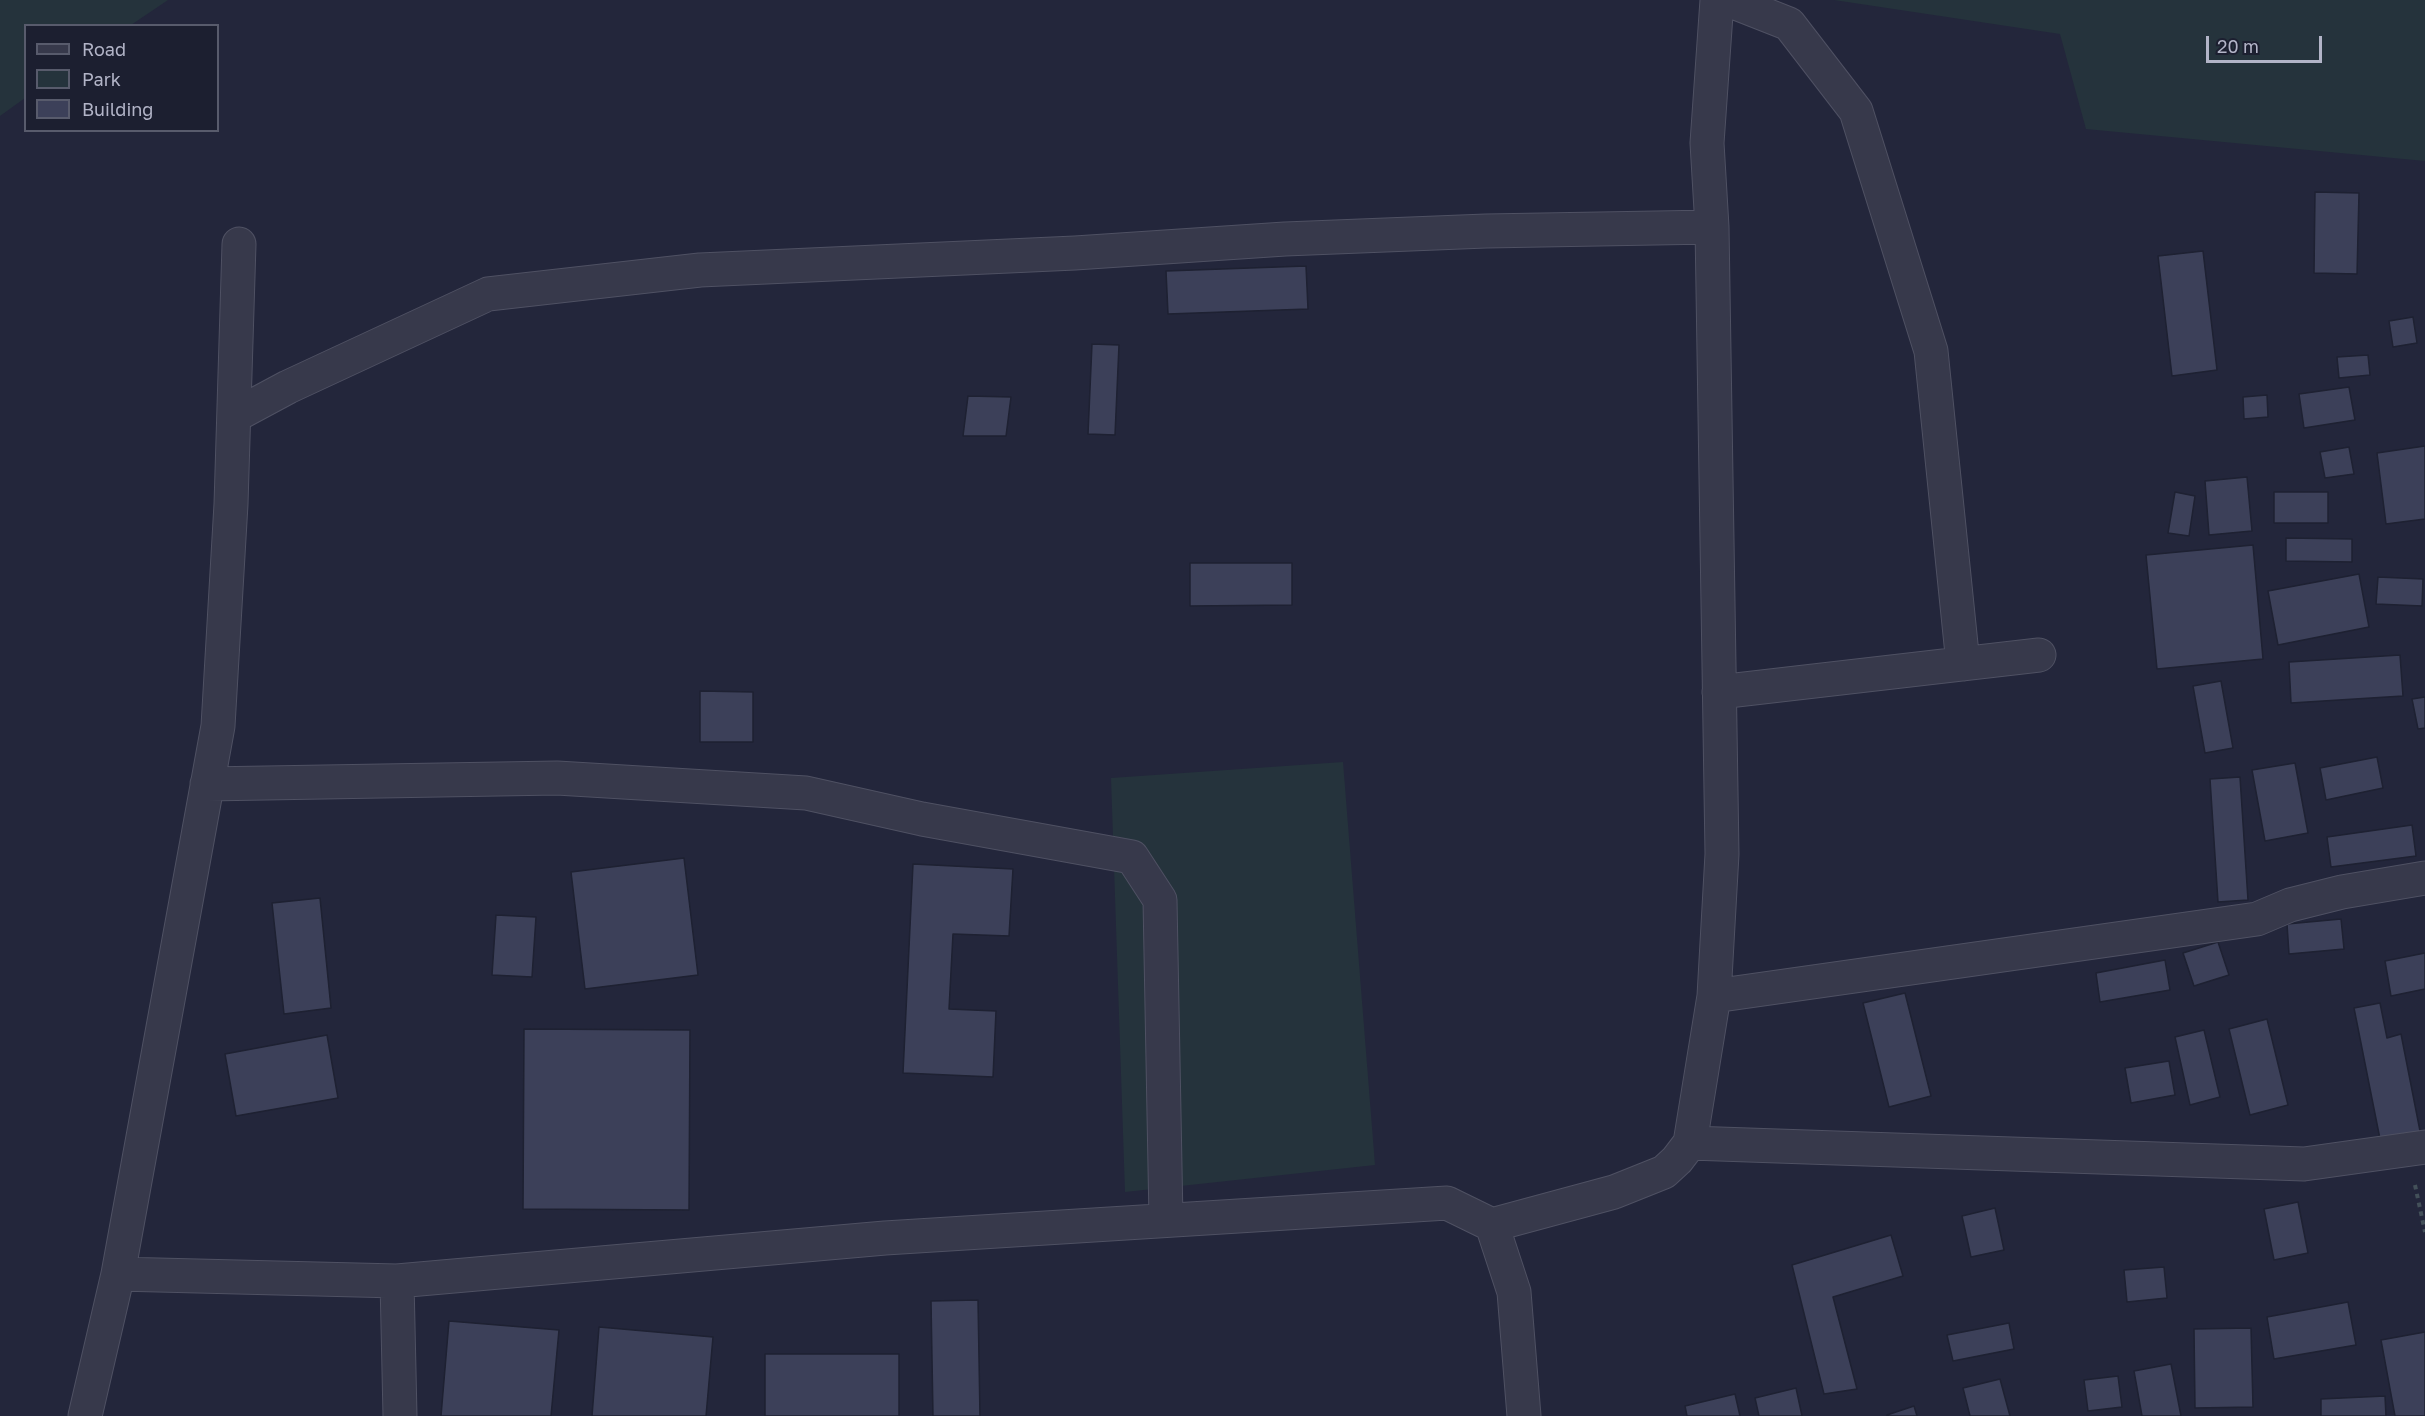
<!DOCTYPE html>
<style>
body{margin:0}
#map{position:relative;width:2425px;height:1416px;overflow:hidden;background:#23263b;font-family:"Golos Text",sans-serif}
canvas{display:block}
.legend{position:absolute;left:24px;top:24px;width:195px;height:108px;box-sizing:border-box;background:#1c1f30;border:2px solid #585b6c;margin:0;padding:8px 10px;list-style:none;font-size:18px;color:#b2b4c7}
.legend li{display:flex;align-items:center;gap:12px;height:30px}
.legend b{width:30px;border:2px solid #585b6c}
.scale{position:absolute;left:2206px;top:36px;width:116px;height:27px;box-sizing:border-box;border:3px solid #b2b4c7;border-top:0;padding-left:8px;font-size:18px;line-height:21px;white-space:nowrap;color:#b2b4c7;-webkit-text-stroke:4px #1c1f30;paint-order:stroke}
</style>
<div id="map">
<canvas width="2425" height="1416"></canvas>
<ul class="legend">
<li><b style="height:8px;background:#37394b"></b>Road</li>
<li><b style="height:16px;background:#25333c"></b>Park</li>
<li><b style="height:16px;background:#3c4059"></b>Building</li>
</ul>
<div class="scale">20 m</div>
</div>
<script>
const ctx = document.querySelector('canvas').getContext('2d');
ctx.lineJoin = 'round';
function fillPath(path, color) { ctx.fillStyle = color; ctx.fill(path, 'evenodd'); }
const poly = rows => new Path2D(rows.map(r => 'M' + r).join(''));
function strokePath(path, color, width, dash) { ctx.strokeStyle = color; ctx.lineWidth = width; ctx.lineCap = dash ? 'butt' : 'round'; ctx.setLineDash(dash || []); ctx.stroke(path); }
const green = poly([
 [0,0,168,0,131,25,26,26,25,98,0,116],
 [1834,0,2425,0,2425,161,2086,129,2060,34],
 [1343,762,1375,1165,1125,1192,1111,778]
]);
const building = poly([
 [2315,192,2359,193,2357,274,2314,273,2315,192],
 [2203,251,2217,370,2172,376,2158,256,2203,251],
 [1306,266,1308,309,1168,314,1166,271,1306,266],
 [2413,317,2417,343,2393,347,2389,321,2413,317],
 [1092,344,1119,345,1115,435,1088,434,1092,344],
 [2368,355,2370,375,2339,378,2337,357,2368,355],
 [2349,387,2355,420,2304,428,2299,394,2349,387],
 [2267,395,2268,417,2244,419,2243,397,2267,395],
 [968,396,1011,397,1006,436,963,436,968,396],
 [2425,446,2425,519,2386,524,2377,453,2425,446],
 [2349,447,2354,474,2325,478,2320,452,2349,447],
 [2247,477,2252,531,2209,535,2205,481,2247,477],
 [2175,492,2195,496,2189,536,2168,533,2175,492],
 [2274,492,2328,492,2328,523,2274,523,2274,492],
 [2286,538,2352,539,2352,562,2286,561,2286,538],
 [2253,545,2263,659,2157,669,2146,555,2253,545],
 [1190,563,1292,563,1292,605,1190,606,1190,563],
 [2359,574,2369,627,2278,645,2268,591,2359,574],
 [2378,577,2423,579,2422,606,2376,604,2378,577],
 [2400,655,2403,696,2291,703,2289,662,2400,655],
 [2221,681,2233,748,2205,753,2193,686,2221,681],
 [700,691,753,692,753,742,700,742,700,691],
 [2425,697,2425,728,2418,729,2412,699,2425,697],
 [2377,757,2383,788,2326,800,2320,768,2377,757],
 [2295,763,2308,833,2265,841,2252,770,2295,763],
 [2240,777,2248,900,2218,902,2210,779,2240,777],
 [2412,825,2416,856,2331,867,2327,837,2412,825],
 [684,858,698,975,585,989,571,872,684,858],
 [913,864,1013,869,1009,936,953,934,949,1009,996,1011,993,1077,903,1073,913,864],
 [320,898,331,1008,284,1014,272,903,320,898],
 [496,915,536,917,532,977,492,975,496,915],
 [2341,919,2344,949,2289,954,2287,924,2341,919],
 [2218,942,2229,975,2194,986,2183,953,2218,942],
 [2425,953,2425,989,2391,996,2385,961,2425,953],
 [2165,960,2170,990,2100,1002,2096,973,2165,960],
 [1905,993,1931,1096,1889,1107,1863,1003,1905,993],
 [2380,1003,2387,1038,2401,1034,2421,1136,2381,1144,2354,1008,2380,1003],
 [2267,1019,2288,1105,2250,1115,2229,1029,2267,1019],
 [524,1029,690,1030,689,1210,523,1209,524,1029],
 [2204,1030,2220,1097,2190,1105,2175,1037,2204,1030],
 [327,1035,338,1098,236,1116,225,1054,327,1035],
 [2169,1061,2175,1095,2131,1103,2125,1068,2169,1061],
 [2298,1202,2308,1253,2274,1260,2264,1209,2298,1202],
 [1995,1208,2004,1250,1971,1257,1962,1216,1995,1208],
 [1891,1235,1903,1276,1833,1297,1857,1389,1824,1394,1792,1265,1891,1235],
 [2164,1267,2167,1298,2127,1302,2124,1270,2164,1267],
 [978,1300,980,1416,933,1416,931,1301,978,1300],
 [2348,1302,2356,1345,2274,1359,2267,1317,2348,1302],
 [449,1321,559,1330,551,1416,441,1416,449,1321],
 [2009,1323,2014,1349,1953,1361,1947,1335,2009,1323],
 [599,1327,713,1337,706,1416,592,1416,599,1327],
 [2251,1328,2253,1407,2195,1408,2194,1329,2251,1328],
 [2425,1332,2425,1416,2395,1416,2381,1340,2425,1332],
 [765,1354,899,1354,899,1416,765,1416,765,1354],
 [2171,1364,2181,1416,2142,1416,2134,1371,2171,1364],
 [2118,1376,2122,1407,2088,1411,2084,1380,2118,1376],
 [2000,1379,2010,1416,1970,1416,1963,1388,2000,1379],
 [1796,1388,1802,1416,1759,1416,1755,1398,1796,1388],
 [1735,1394,1740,1416,1687,1416,1685,1406,1735,1394],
 [2385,1396,2386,1416,2321,1416,2321,1399,2385,1396],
 [1914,1406,1917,1416,1887,1416,1887,1415,1914,1406]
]);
const path = poly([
 [2415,1185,2425,1232]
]);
const minor = poly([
 [1728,0,1789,24,1856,111,1931,351,1963,664],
 [234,416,288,387,488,294,700,270,1075,253,1285,239,1486,231,1712,227],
 [1719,692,2039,655],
 [207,784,557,778,806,793,922,819,1132,857,1160,900,1166,1220],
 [1714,996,2257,919,2290,905,2342,892,2425,878],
 [1690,1143,2304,1164,2425,1147],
 [1492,1225,1614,1192,1664,1172,1677,1160,1690,1143,1714,996,1722,854,1712,227,1707,143,1717,0],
 [118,1274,397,1281,885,1238,1447,1203,1492,1225,1514,1292,1524,1416],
 [397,1281,400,1416],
 [85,1416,118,1274,218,726,231,504,239,244]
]);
fillPath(green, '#25333c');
fillPath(building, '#3c4059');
strokePath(building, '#1e2132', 1.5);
strokePath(minor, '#4f5163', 35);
strokePath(path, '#435059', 4, [4.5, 4.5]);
strokePath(minor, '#37394b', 33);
</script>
